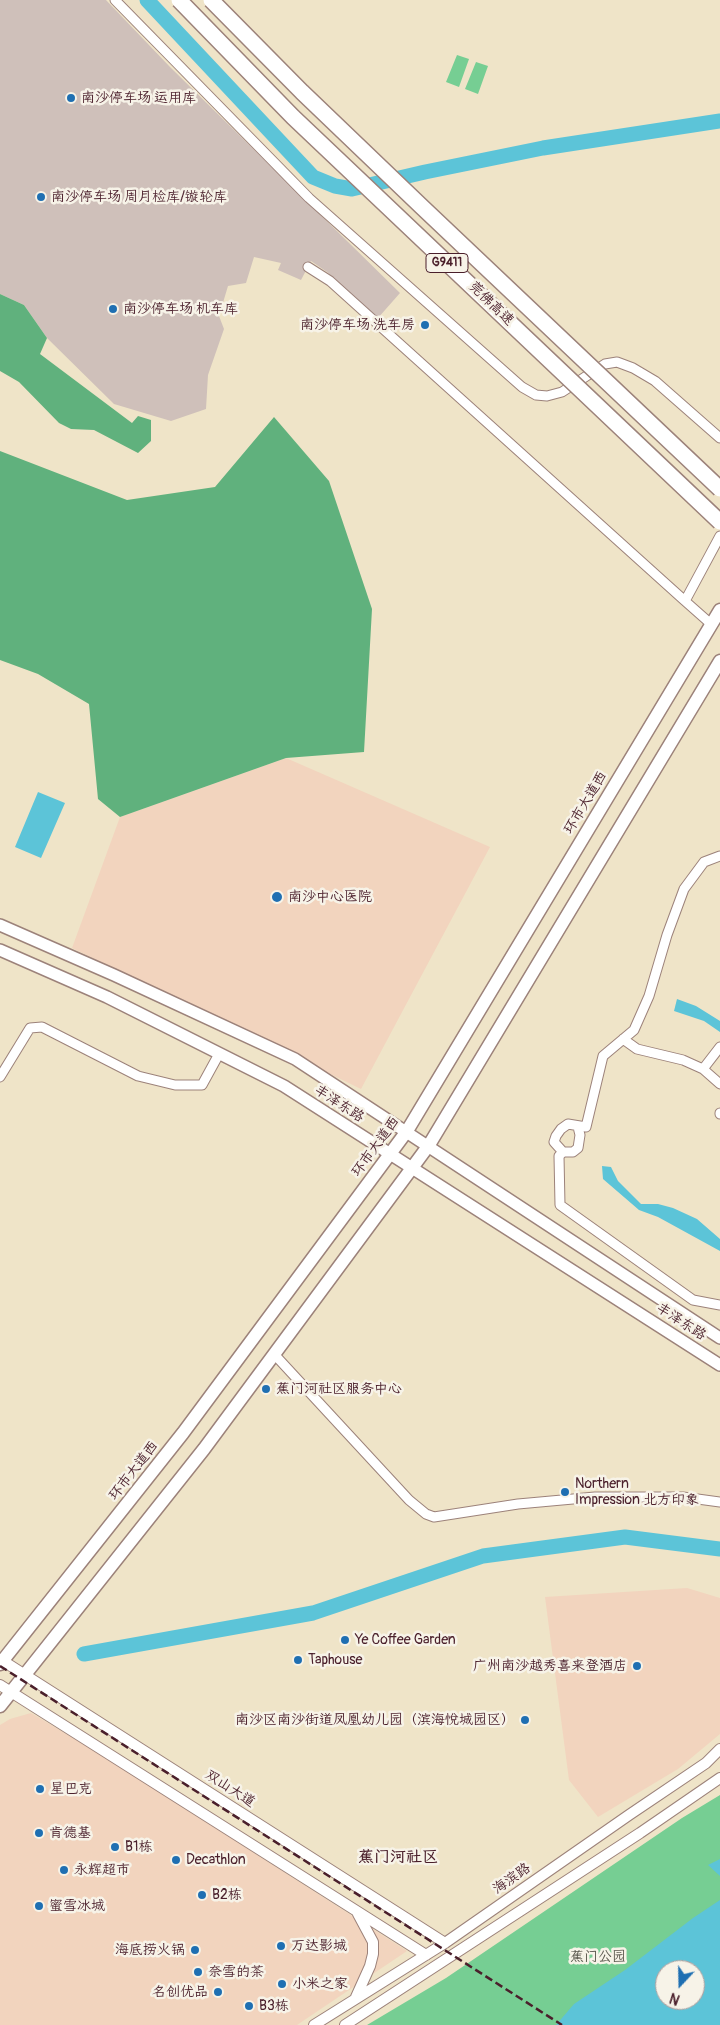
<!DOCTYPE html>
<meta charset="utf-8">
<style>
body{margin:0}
#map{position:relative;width:720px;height:2025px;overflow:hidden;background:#efe4c8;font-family:Pangolin,sans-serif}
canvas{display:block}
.north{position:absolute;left:655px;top:1960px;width:50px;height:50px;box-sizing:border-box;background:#f7f3e8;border:1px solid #b29e9c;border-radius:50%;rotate:201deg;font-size:14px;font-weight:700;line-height:20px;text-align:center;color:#4a1f2b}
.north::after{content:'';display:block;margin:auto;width:18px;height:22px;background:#1f6fb2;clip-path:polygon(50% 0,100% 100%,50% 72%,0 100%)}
</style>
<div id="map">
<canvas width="720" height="2025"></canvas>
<div class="north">N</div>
</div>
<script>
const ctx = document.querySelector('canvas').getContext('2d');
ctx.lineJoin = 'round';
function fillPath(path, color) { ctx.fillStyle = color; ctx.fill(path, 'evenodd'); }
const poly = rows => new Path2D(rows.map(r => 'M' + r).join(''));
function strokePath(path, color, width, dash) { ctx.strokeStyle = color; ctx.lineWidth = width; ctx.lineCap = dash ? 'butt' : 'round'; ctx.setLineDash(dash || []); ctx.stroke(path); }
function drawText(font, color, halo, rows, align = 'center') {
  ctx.font = font + ' Pangolin,"LXGW WenKai TC",sans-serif'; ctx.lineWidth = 5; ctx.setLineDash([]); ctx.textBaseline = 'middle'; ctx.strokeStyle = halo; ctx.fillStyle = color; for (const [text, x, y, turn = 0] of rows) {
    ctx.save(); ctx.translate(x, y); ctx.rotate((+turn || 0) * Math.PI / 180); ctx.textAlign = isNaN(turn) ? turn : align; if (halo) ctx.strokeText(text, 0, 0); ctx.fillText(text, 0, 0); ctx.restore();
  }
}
const built = poly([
 [286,758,490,847,361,1089,72,948,120,817],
 [687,1588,720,1598,720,1734,678,1769,598,1817,569,1780,545,1597],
 [31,1713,100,1754,407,1951,297,2025,0,2025,0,1725,10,1719]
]);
const industrial = poly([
 [0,0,106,0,170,67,400,293,378,318,327,272,311,261,301,280,278,270,281,263,254,257,246,283,228,286,219,316,224,329,208,375,206,409,171,421,114,404,47,338,24,305,0,294]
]);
const green = poly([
 [457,55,469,59,459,87,446,82],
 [476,62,488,66,478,94,465,89],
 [720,1795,720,2025,367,2025,446,1978,682,1818],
 [665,1970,695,1970,695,2000,665,2000]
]);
const forest = poly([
 [0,294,24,305,47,338,40,354,132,423,138,416,151,420,151,441,138,453,94,430,71,429,59,423,19,382,0,371],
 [274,417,329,481,372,609,364,752,286,758,120,817,98,799,89,704,38,674,0,660,0,451,127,500,215,487]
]);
const water = poly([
 [38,792,65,803,41,858,15,847],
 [677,999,696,1006,720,1021,720,1032,704,1021,674,1011],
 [602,1166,611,1167,618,1181,641,1204,658,1204,673,1208,697,1219,720,1239,720,1251,658,1217,639,1210,603,1179],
 [720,1859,720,1876,708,1865],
 [720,1900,720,2025,556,2025,574,2004,625,1970,693,1918],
 [665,1970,695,1970,695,2000,665,2000]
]);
const river = poly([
 [147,0,313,177,335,186,352,189,425,172,543,148,720,121],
 [84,1654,313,1613,483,1556,625,1537,720,1549]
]);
const minor = poly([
 [115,0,309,198,522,387,536,395,547,396,562,392,605,364,617,362,633,368,655,381,720,438],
 [308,267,330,281,685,601],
 [711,624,685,601,720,536],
 [623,1039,637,1049,683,1060,703,1069,720,1084],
 [703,1069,720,1047],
 [0,1077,30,1028,42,1027,138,1076,175,1085,202,1085,219,1054],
 [720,1113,720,1114],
 [578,1127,580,1135,578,1148,573,1152,563,1152,554,1142,556,1136,561,1129,568,1124,586,1127,603,1056,634,1030,649,996,667,935,684,889,704,862,720,856],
 [563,1152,559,1156,560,1205,693,1300,720,1305],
 [274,1354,409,1500,426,1514,434,1517,518,1504,595,1497,683,1497,720,1502]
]);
const tertiary = poly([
 [0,1659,445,1943],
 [0,1685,426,1955],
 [356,1997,370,1966,373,1954,373,1942,358,1914],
 [314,2025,445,1943,629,1815,706,1763,720,1749],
 [345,2025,640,1833,720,1778]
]);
const secondary = poly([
 [0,925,114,975,295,1059,720,1338],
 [0,950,107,997,284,1086,720,1365]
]);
const primary = poly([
 [0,1664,183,1433,407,1131,720,610],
 [0,1706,204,1449,429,1145,720,661]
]);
const rail = poly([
 [0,1666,562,2025]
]);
const motorwayBridge = poly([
 [179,0,293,117,720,522],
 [211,0,302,92,421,206,720,489]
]);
const markers = [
 [71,98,5,"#1f6fb2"],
 [41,197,5,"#1f6fb2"],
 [113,309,5,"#1f6fb2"],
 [425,325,5,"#1f6fb2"],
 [277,897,6,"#1f6fb2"],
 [266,1389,5,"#1f6fb2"],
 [565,1492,5,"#1f6fb2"],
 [345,1640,5,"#1f6fb2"],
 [298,1660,5,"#1f6fb2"],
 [637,1666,5,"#1f6fb2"],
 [525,1720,5,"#1f6fb2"],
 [40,1789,5,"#1f6fb2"],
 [39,1833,5,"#1f6fb2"],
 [115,1847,5,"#1f6fb2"],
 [176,1860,5,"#1f6fb2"],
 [64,1870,5,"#1f6fb2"],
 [202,1895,5,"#1f6fb2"],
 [39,1906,5,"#1f6fb2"],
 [281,1946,5,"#1f6fb2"],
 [195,1950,5,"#1f6fb2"],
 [198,1972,5,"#1f6fb2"],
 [282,1984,5,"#1f6fb2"],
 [218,1992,5,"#1f6fb2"],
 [249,2006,5,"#1f6fb2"]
];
const shields = [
 [447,263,42]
];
const shieldNames = [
 ["G9411",447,263]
];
const poiNames = [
 ["南沙停车场 运用库",81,98],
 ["南沙停车场 周月检库/镟轮库",51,197],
 ["南沙停车场 机车库",123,309],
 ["南沙停车场 洗车房",415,325,"right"],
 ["南沙中心医院",288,897],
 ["蕉门河社区服务中心",276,1389],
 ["Northern",575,1484],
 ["Impression 北方印象",575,1500],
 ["Ye Coffee Garden",355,1640],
 ["Taphouse",308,1660],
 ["广州南沙越秀喜来登酒店",627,1666,"right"],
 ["南沙区南沙街道凤凰幼儿园（滨海悦城园区）",515,1720,"right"],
 ["星巴克",50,1789],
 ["肯德基",49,1833],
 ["B1栋",125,1847],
 ["Decathlon",186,1860],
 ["永辉超市",74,1870],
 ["B2栋",212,1895],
 ["蜜雪冰城",49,1906],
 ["万达影城",291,1946],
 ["海底捞火锅",185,1950,"right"],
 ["奈雪的茶",208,1972],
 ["小米之家",292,1984],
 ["名创优品",208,1992,"right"],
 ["B3栋",259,2006]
];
const streetNames = [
 ["莞佛高速",491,304,44],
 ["环市大道西",586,803,-59],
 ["丰泽东路",339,1104,33],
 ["环市大道西",376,1147,-54],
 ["丰泽东路",681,1322,33],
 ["环市大道西",134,1471,-52],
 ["双山大道",230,1789,33],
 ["海滨路",512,1879,-35]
];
const parkNames = [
 ["蕉门公园",598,1957]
];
const quarterNames = [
 ["蕉门河社区",398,1858]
];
fillPath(built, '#f2d4be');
fillPath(industrial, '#cfc0ba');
fillPath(green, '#76ce93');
fillPath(forest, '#60b17d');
fillPath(water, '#5cc4d8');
strokePath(river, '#5cc4d8', 15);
strokePath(minor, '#9c827a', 11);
strokePath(tertiary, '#9c827a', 12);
strokePath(secondary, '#9c827a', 14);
strokePath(primary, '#9c827a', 15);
strokePath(minor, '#fff', 9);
strokePath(tertiary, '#fff', 10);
strokePath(secondary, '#fff', 11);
strokePath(primary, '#fff', 12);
strokePath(rail, '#4a1f2b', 2.5, [8, 4]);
strokePath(motorwayBridge, '#9c827a', 18, []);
strokePath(motorwayBridge, '#fff', 15);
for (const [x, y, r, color] of markers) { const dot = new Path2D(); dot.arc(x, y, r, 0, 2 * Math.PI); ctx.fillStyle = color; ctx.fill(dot); strokePath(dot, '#f7f3e8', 2); }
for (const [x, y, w] of shields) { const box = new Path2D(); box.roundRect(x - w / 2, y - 9.5, w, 19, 4); ctx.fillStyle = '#f7f3e8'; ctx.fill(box); strokePath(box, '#4a1f2b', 1); }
drawText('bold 12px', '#4a1f2b', null, shieldNames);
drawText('14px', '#4a1f2b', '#f7f3e8', poiNames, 'left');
drawText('14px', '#4a1f2b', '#f7f3e8', streetNames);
drawText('14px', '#57544a', '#f7f3e8', parkNames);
drawText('bold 16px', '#4a1f2b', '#f7f3e8', quarterNames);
</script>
